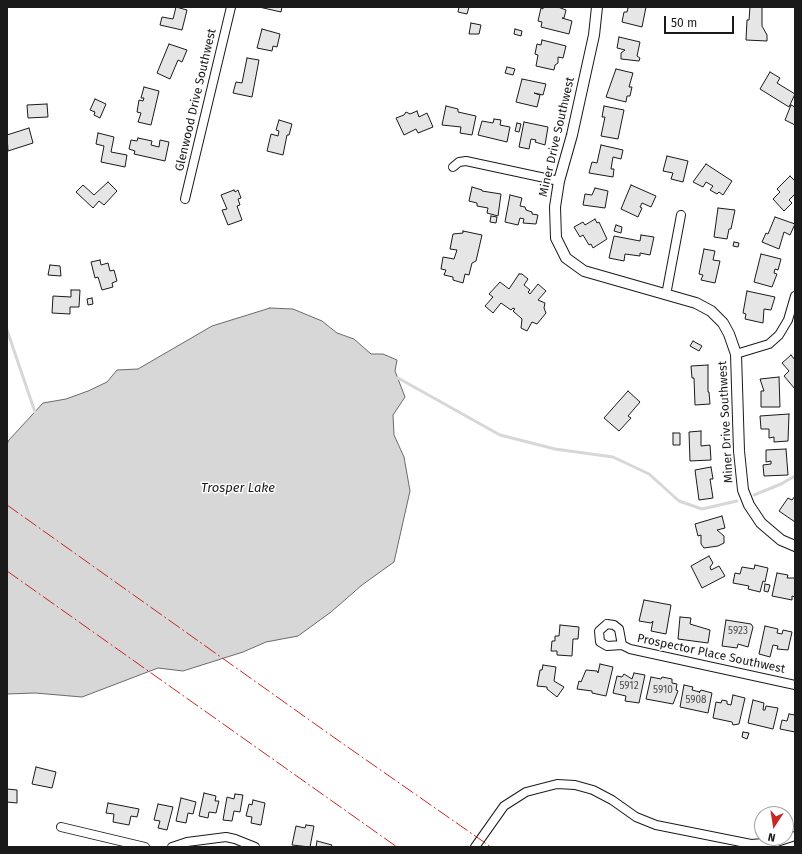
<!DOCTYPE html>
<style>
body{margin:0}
#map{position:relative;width:802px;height:854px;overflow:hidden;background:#fff;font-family:"Fira Sans",sans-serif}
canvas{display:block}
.frame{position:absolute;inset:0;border:8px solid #1a1a1a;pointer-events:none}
.north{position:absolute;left:754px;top:806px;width:40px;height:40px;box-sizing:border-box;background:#fff;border:1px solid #a3a3a3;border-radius:50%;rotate:192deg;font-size:11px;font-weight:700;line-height:16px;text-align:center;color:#1a1a1a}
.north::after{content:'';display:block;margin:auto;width:14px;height:18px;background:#c62828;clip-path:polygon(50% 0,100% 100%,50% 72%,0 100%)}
.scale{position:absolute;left:664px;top:16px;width:70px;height:18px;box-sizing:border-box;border:2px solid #1a1a1a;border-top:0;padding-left:5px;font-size:12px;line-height:14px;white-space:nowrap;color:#1a1a1a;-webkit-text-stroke:3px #fff;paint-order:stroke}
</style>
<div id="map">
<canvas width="802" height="854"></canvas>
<div class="frame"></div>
<div class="north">N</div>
<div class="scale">50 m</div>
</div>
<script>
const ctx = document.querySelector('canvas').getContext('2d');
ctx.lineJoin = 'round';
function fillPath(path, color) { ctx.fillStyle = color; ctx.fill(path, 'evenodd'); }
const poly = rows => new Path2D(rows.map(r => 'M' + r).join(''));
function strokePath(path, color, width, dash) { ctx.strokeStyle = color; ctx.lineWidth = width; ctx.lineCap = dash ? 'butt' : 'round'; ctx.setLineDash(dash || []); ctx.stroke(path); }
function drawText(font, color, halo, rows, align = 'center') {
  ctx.font = font + ' "Fira Sans",sans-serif'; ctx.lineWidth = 3; ctx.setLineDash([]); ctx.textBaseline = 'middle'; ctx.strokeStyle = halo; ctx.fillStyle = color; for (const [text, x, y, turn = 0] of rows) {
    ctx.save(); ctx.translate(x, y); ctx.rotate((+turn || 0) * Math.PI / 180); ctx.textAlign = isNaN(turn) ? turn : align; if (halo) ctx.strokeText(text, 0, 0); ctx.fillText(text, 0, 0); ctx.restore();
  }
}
const water = poly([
 [270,308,293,309,322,321,337,333,354,339,371,354,383,354,397,360,395,371,405,397,393,415,394,435,404,457,410,491,394,562,362,585,331,612,298,636,266,642,243,652,183,671,158,668,82,697,35,693,7,694,7,444,9,440,43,403,66,399,88,391,107,382,117,370,138,369,212,326,270,308]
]);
const stream = poly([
 [7,330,36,415],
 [395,380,398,378,500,435,555,449,613,457,649,474,679,501,702,509,737,501],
 [754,495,781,484,795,476]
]);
const building = poly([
 [176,7,187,10,182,30,160,25,162,17,173,19,176,7],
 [259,7,282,7,281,12,259,7],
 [459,7,469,7,467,14,458,12,459,7],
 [543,7,558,7,566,10,564,18,562,18,572,21,569,34,541,27,542,22,538,21,541,8,543,9,543,7],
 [626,7,646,7,642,27,622,22,624,12,627,12,628,8,626,7],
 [750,7,762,7,762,26,767,35,767,41,746,40,747,20,749,20,750,7],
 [471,23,481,25,479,34,469,34,471,23],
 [262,29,280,34,277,47,273,46,272,51,257,48,262,29],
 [515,29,522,31,521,36,514,34,515,29],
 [619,37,640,42,637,56,640,58,639,61,621,59,621,53,625,50,617,48,619,37],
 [542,40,566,46,563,58,558,57,558,63,555,65,554,70,536,66,538,55,535,54,537,44,541,45,542,40],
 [169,44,187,50,182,62,178,60,170,79,157,73,169,44],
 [247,58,259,60,252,97,233,93,236,82,242,83,247,58],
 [507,67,515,69,513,75,505,73,507,67],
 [616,69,633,73,629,87,632,87,630,96,627,96,626,102,606,97,616,69],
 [770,72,780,78,777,83,795,94,789,107,760,89,770,72],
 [522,79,546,84,543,95,534,93,540,95,537,107,516,102,522,79],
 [144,87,159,91,151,125,138,122,141,113,137,112,139,100,143,101,144,98,141,98,144,87],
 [95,99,106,104,100,118,94,115,95,112,90,110,95,99],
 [47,104,48,117,28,118,27,105,47,104],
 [791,105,795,107,795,125,785,120,791,105],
 [446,106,458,109,458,112,476,116,472,135,460,133,461,127,442,125,446,106],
 [604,106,624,110,618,139,601,136,605,117,602,117,604,106],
 [417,111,419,117,427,113,433,127,418,133,416,129,404,135,396,118,404,115,406,112,410,114,417,111],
 [494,119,501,120,500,125,510,127,507,142,478,135,482,121,493,123,494,119],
 [279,120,292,124,289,135,287,135,283,155,267,151,271,134,278,136,279,131,276,130,279,120],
 [524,122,548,127,545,145,535,142,536,140,531,139,529,149,519,147,524,122],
 [517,123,521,124,519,132,515,131,517,123],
 [29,128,33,143,8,151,7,135,29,128],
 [98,133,114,137,111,152,127,155,125,167,101,162,104,146,96,144,98,133],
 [138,138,152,141,151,145,159,147,160,140,169,142,165,161,134,154,135,151,129,149,131,140,137,141,138,138],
 [601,145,623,150,621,159,613,157,611,169,614,169,613,177,589,173,592,162,597,163,601,145],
 [667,156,688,161,683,182,671,179,673,173,663,171,667,156],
 [706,164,732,181,723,195,719,192,717,194,710,190,713,186,706,182,703,187,693,182,706,164],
 [790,176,795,181,795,194,789,200,792,203,784,211,773,199,780,192,777,189,790,176],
 [108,182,117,191,104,205,99,201,93,208,76,192,83,185,94,195,108,182],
 [631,185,656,196,651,207,642,203,640,207,642,208,638,217,621,209,631,185],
 [472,187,482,190,482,191,501,194,498,216,487,213,488,208,477,206,477,203,469,201,472,187],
 [595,188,608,191,605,208,583,205,585,194,592,195,595,188],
 [234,190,235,192,238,190,241,198,238,199,240,205,237,206,242,220,228,225,222,210,227,209,221,195,234,190],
 [510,195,522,198,520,206,525,207,526,210,532,212,532,214,538,215,536,224,523,223,524,219,520,218,518,225,505,222,510,195],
 [718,208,735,210,731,229,729,229,727,239,714,237,718,208],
 [491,216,497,217,496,223,490,222,491,216],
 [775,217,795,224,790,235,784,232,779,249,762,242,766,233,768,234,775,217],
 [595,219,597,223,599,222,607,239,593,248,591,244,589,245,583,235,580,237,574,227,583,222,585,225,595,219],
 [616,225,622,227,621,233,614,231,616,225],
 [463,231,482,235,476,261,472,263,469,275,465,274,463,283,453,280,453,277,444,275,446,270,441,269,443,257,454,259,457,250,450,249,453,234,463,233,463,231],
 [641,235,654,237,650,255,640,253,640,256,625,254,624,261,609,258,614,236,640,241,641,235],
 [734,242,739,243,738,247,733,246,734,242],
 [704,249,715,251,713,260,720,261,715,283,701,280,703,275,699,274,704,249],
 [761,254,781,259,778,270,775,269,774,273,777,274,772,287,754,282,761,254],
 [100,260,101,265,108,263,110,271,114,270,117,281,112,283,113,287,102,290,98,277,95,278,91,262,100,260],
 [50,265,60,266,61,276,48,275,50,265],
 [519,274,522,274,528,279,524,285,530,290,528,292,530,294,538,284,546,291,538,300,545,303,544,308,546,313,537,324,532,322,527,331,521,328,522,319,513,311,515,309,513,308,511,310,501,303,493,313,485,306,493,297,489,294,500,282,509,289,519,274],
 [71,290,80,290,79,307,70,307,70,314,52,313,53,296,71,297,71,290],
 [747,291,775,297,771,310,764,309,763,323,745,319,746,314,743,313,747,291],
 [92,298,93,304,88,305,87,299,92,298],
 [693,341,702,346,699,351,690,346,693,341],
 [791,355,795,360,795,389,784,376,789,371,782,363,791,355],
 [708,365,708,392,709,392,710,404,695,405,694,378,692,378,691,366,708,365],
 [779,377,780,407,761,407,761,391,764,391,760,379,779,377],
 [628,391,640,402,628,416,631,418,619,431,604,418,628,391],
 [789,414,788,441,774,442,774,437,769,438,769,429,761,429,760,416,789,414],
 [701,431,701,446,710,445,711,460,690,461,689,432,701,431],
 [673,433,680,433,680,445,673,445,673,433],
 [786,449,788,475,764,476,763,465,771,464,771,461,766,462,766,450,786,449],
 [711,467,713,479,710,479,713,498,699,500,695,470,711,467],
 [795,496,795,522,779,511,788,498,792,500,795,496],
 [722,516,725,528,717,530,724,536,724,543,718,546,704,548,701,544,701,535,698,536,695,524,722,516],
 [709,556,713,563,710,567,711,570,719,566,725,576,702,588,691,566,709,556],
 [755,565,768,568,765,582,763,581,760,592,748,589,749,586,733,583,735,573,740,574,742,567,754,569,755,565],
 [777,573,788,575,787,578,795,578,795,597,792,596,792,600,772,596,777,573],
 [765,584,770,585,768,592,764,591,765,584],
 [644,600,671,605,666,634,651,631,653,621,651,623,639,621,644,600],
 [680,617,691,618,690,624,710,630,708,643,678,639,680,617],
 [726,620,751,624,753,627,748,647,738,644,737,648,722,646,726,620],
 [560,625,579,627,578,639,573,639,572,656,557,655,557,651,551,651,552,641,555,641,555,636,559,636,560,625],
 [765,626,778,629,777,633,782,634,783,630,792,632,788,650,777,649,778,646,773,645,770,657,759,654,765,626],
 [600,664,613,667,606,696,592,693,592,691,577,689,579,681,581,682,586,670,597,671,598,673,600,664],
 [543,665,556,667,554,681,564,687,557,697,547,689,547,687,537,686,540,670,542,670,543,665],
 [634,673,645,675,639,703,625,701,626,696,613,693,617,676,622,677,624,674,632,679,634,673],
 [651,677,661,679,662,677,672,679,672,683,677,684,676,690,678,691,673,704,646,699,651,677],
 [684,685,693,687,692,690,700,692,699,693,701,690,712,693,708,713,680,707,684,685],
 [733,695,745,698,739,724,733,725,732,722,713,718,716,702,721,703,722,700,727,701,727,704,731,705,733,695],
 [753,700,764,703,763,710,765,710,766,706,778,708,773,729,748,723,753,700],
 [789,714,795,715,795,732,780,729,782,720,787,721,789,714],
 [743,732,749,733,747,739,742,737,743,732],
 [36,767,56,772,52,788,32,784,36,767],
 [7,789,17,790,17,803,7,802,7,789],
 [204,793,216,796,215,801,219,801,216,813,209,812,208,818,199,816,204,793],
 [235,794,243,795,240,812,234,811,232,821,223,820,227,797,234,799,235,794],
 [181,798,196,802,193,814,188,813,186,823,176,821,181,798],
 [253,800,265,803,261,825,251,823,252,817,246,816,249,804,252,805,253,800],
 [108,803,139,809,137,817,131,816,129,825,113,822,114,814,106,813,108,803],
 [158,804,173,807,167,830,158,828,160,821,154,820,158,804],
 [306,825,314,826,310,847,292,845,296,826,305,828,306,825],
 [317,841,332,845,331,847,316,847,317,841]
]);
const minor = poly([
 [453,167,459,162,466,161,559,181],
 [185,199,231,7],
 [666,295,681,215],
 [736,354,769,344,779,335,788,320,795,296],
 [607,624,614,625,619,629,622,645,607,646,600,642,599,631,607,624],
 [622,645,630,649,795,685],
 [61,827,145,847],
 [172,847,187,842,226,837,235,839,255,847],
 [475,847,504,806,526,792,557,784,575,785,593,790,612,800,636,817,656,825,751,844,777,842,795,836]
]);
const tertiary = poly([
 [597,7,594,35,572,135,559,181,555,207,556,238,566,258,584,271,696,303,711,311,723,323,729,334,736,354,739,451,743,490,749,505,761,523,781,540,795,546]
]);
const power = poly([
 [7,505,339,741,491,847],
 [7,571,397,847]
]);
const numberNames = [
 ["5923",738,631],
 ["5912",629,686],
 ["5910",663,690],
 ["5908",696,700]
];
const streetNames = [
 ["Glenwood Drive Southwest",196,100,-77],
 ["Miner Drive Southwest",557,137,-77],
 ["Miner Drive Southwest",726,422,-93],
 ["Prospector Place Southwest",711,654,12]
];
const waterNames = [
 ["Trosper Lake",238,488]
];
fillPath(water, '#d7d7d7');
strokePath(water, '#6a6a6a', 1);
strokePath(stream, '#d7d7d7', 3);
fillPath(building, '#e6e6e6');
strokePath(building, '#1a1a1a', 1);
strokePath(minor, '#1a1a1a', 10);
strokePath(tertiary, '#1a1a1a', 12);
strokePath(minor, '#fff', 8);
strokePath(tertiary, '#fff', 10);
strokePath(power, '#c62828', 1, [14, 3, 2, 3]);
drawText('10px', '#4d4d4d', null, numberNames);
drawText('12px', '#1a1a1a', '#fff', streetNames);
drawText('italic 13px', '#1a1a1a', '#fff', waterNames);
</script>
